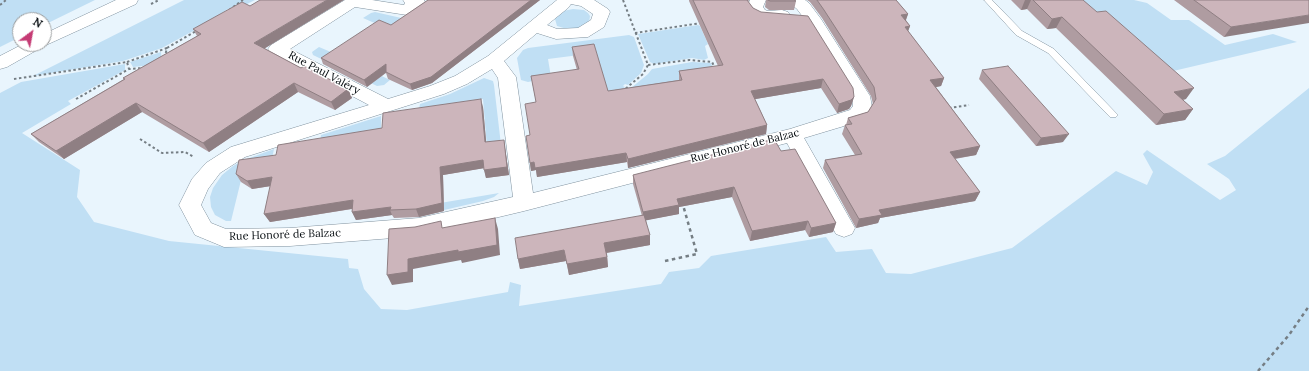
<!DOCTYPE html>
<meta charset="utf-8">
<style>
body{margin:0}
#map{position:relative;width:1309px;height:371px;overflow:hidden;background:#e9f5fd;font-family:Lora,serif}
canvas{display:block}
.north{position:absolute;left:12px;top:12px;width:40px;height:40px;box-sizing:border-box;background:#fff;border:1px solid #9b9e9f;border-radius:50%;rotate:32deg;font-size:11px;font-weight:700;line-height:16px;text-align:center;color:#060c10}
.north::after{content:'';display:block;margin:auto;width:14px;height:18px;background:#c53b74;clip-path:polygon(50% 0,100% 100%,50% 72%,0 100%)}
</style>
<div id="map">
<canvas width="1309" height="371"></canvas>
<div class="north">N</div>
</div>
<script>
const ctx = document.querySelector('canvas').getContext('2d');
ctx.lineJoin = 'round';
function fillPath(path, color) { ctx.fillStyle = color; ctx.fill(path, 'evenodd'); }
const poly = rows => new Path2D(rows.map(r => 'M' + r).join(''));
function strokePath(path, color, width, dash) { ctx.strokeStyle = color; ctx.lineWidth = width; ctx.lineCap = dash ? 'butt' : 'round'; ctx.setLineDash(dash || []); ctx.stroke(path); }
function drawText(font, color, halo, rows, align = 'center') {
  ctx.font = font + ' Lora,serif'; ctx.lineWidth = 3; ctx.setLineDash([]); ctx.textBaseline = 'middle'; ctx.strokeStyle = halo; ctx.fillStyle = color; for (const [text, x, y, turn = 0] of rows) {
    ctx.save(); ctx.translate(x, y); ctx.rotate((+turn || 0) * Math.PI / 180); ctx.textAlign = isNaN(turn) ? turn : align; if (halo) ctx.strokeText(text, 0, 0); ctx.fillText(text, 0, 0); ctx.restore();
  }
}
const green = poly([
 [0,0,95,0,44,25,44,20,20,20,20,37,0,47],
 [184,0,255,0,239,8,228,9,204,25,162,48,123,61,33,76],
 [1080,0,1134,0,1147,3,1171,20,1189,20,1225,45,1273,34,1297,42,1169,72,1105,18],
 [573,9,584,10,588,13,590,16,589,23,580,29,567,29,557,26,555,19,556,16,563,11],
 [375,12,410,20,409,38,363,18,371,13],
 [698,25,700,26,708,44,705,46,708,58,704,60,692,58,654,64,650,62,638,34],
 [629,35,634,37,644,65,641,73,628,85,625,84,623,86,625,87,618,94,627,158,595,53,548,59,551,77,528,82,521,80,517,58,523,50,528,48],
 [319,47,338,55,390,80,384,85,377,86,313,55,312,52],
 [161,52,162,64,133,67,130,62],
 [692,62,711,63,721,86,679,81,625,93,648,74,652,69],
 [125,64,125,70,68,101,71,104,22,133,80,170,77,197,94,222,169,241,348,259,349,268,358,269,364,289,381,309,407,310,508,292,510,282,521,285,519,306,661,284,669,272,699,268,711,256,826,237,836,252,872,249,886,273,911,274,1012,248,1116,171,1147,185,1153,172,1143,154,1147,150,1220,200,1236,190,1229,179,1207,164,1225,156,1309,88,1309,371,0,371,0,93,21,82],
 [484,78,493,81,494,85,501,145,487,147,483,99,419,109,420,104,450,94],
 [381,116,381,132,320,144,321,135],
 [274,149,271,164,244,168,231,221,226,221,215,215,211,207,210,197,213,188,222,175,233,166,244,160],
 [499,193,494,197,483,201,427,214,411,208]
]);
const pathFar1 = poly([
 [623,0,648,65,643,74,624,90],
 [151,4,159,0],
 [0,5,6,0],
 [229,10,243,0],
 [635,33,701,23],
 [167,48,196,31],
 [127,62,167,48,165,56],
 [648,65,689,60,712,62,715,68],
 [14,79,127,62,129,69],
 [76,99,129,69,143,68],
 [949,108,969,105],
 [140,139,162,153,185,152,194,157]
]);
const path = poly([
 [665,261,697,254,683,205],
 [1258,371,1289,335,1309,306]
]);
const service = poly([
 [984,0,992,0,1022,31,1054,49,1116,113,1118,115,1116,117,1110,117,1048,53,1016,35,984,0]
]);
const minor = poly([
 [345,0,372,0,404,5,405,3,403,0,424,0,425,2,413,13,407,15,355,7,290,49,388,99,430,86,455,76,488,56,557,0,594,0,608,9,610,12,604,27,588,37,556,39,537,33,504,61,516,77,533,193,790,129,850,110,853,106,852,96,806,21,797,9,786,0,805,0,809,3,821,19,870,96,872,107,864,120,804,138,855,228,852,234,844,237,836,234,787,143,524,211,419,236,290,246,224,247,195,235,179,205,192,179,206,163,231,147,369,105,271,53,268,49,271,45,345,0],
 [571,4,581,6,593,14,591,20,578,28,557,29,547,25,568,8,571,4],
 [492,69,498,78,513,197,419,218,290,228,226,229,211,223,201,205,208,189,220,173,245,157,444,94,467,84,492,69],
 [750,0,766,0,763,7,765,10,768,11,782,10,788,12,790,15,788,18,782,20,766,21,760,19,753,16,747,7,750,0]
]);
const secondary = poly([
 [116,0,138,0,136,4,44,46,7,67,0,69,0,56,23,44,44,44,44,34,116,0]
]);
const wall = poly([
 [428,0,540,0,432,83,412,90,388,79,386,73,367,87,323,64,321,58,391,25],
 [689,0,749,0,748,2,753,8,854,97,851,106,849,109,837,113,821,88,755,99,767,125,766,134,628,168,627,162,537,177,536,170,531,171,530,163,530,135,536,102,531,76,577,70,573,56,572,47,608,91,679,80,679,71,718,66,689,1],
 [766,0,794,0,796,1,794,10,769,10,765,7],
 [807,0,896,0,908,14,906,20,910,26,908,31,944,78,941,86,936,87,980,146,976,155,955,159,980,192,975,201,880,218,878,223,856,228,823,168,825,160,855,155,842,134,845,125,846,125,848,118,868,112,873,104,871,96,822,18,810,2],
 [1011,0,1083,0,1186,99,1183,100,1193,109,1185,120,1156,125,1056,28,1047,29,1027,9,1021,10],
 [1174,0,1309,0,1224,37],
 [193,29,264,48,301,68,348,89,352,98,335,110,298,92,209,152,142,112,64,159,39,142,31,134,124,79,123,78,197,36],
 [982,70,1063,142,1036,146,979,79],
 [483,107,486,142,505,148,509,175,486,178,484,168,443,175,444,211,419,217,394,218,392,215,356,220,352,212,352,209,270,222,264,214,271,186,252,189,241,182,236,174,276,155,382,128],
 [781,151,836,223,833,232,809,237,805,230,750,241,732,197,679,207,679,214,646,220,650,245,607,253,608,267,569,275,566,261,520,269,518,259,642,216,633,184,633,175]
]);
const shadedWall = poly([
 [327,0,344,0,259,52,254,43],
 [531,0,540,0,432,83,412,90,410,84],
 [1025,0,1031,0,1027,9,1021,10],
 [908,14,905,22,901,15],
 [1309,15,1309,23,1224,37,1231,27],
 [1062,17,1056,28,1047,29,1052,19],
 [910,26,907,34,905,27],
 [386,64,388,71,367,87,364,80],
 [944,78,941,86,927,89,930,80],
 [823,79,821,88,750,100,751,91],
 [294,83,298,92,209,152,203,143],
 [1194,88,1186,99,1166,103,1174,92],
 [348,89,352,98,335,110,331,102],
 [854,97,851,106,849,109,837,113,839,104],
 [481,99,483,107,487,151,485,142],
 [136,103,142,112,64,159,56,151],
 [1193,109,1185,120,1156,125,1164,114],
 [767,125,766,134,628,168,628,159],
 [1069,134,1063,142,1036,146,1041,138],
 [504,140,505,148,509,175,486,178,484,170],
 [980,146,976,155,946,160,950,152],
 [626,153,627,162,537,177,536,170,531,171,530,163],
 [483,160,485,168,443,175,444,211,419,217,416,209,440,167],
 [272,177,277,185,252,189,247,181],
 [734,187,732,197,679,207,679,214,643,221,643,212,677,199],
 [980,192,975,201,880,218,878,223,856,228,859,219,879,210],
 [353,200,357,208,270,222,264,214],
 [391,207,390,210,392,215,356,220,352,212],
 [495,218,498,229,500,255,462,263,461,260,413,269,413,282,392,285,387,275,408,259],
 [808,221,805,230,750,241,752,231],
 [836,223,833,232,809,237,811,228],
 [650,235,650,245,605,253,604,243],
 [564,250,566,261,520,269,518,259],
 [607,257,608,267,569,275,567,264]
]);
const building = poly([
 [260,0,327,0,254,43,301,68,304,66,348,89,331,102,294,83,203,143,136,103,56,151,31,134,125,79,123,78,201,34,193,29,242,2,250,6,260,0],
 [428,0,531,0,431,77,410,84,386,72,386,64,364,80,321,58,379,20,391,25,428,0],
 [693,0,747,0,753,8,761,12,808,16,853,88,854,97,851,100,839,104,823,79,751,91,767,125,628,159,626,153,535,168,534,162,530,163,526,136,530,135,525,104,536,102,531,76,579,69,572,47,594,44,608,91,682,80,679,71,723,65,693,0],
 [768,0,794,0,796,1,770,1,768,0],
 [817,0,896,0,908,14,901,15,910,26,905,27,944,78,930,80,980,146,950,152,980,192,879,210,882,215,859,219,825,160,862,154,845,125,852,124,848,118,868,112,876,99,874,87,824,10,817,0],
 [1033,0,1083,0,1097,12,1106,11,1194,88,1174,92,1193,109,1164,114,1062,17,1052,19,1033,0],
 [1194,0,1309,0,1309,15,1231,27,1194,0],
 [1008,66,1069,134,1041,138,982,70,1008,66],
 [481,99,485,142,504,140,507,167,484,170,483,160,440,167,442,203,416,209,390,210,391,207,352,212,353,200,264,214,272,177,247,181,236,174,239,160,276,155,278,145,382,128,383,113,481,99],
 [774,139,781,151,795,149,836,223,811,228,808,221,752,231,734,187,677,199,679,205,643,212,633,175,774,139],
 [644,215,650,235,604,243,607,257,567,264,564,250,518,259,515,238,644,215],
 [495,218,497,245,458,252,458,250,408,259,408,272,387,275,389,229,415,227,441,221,442,228,495,218]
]);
const streetNames = [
 ["Rue Paul Valéry",324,73,28],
 ["Rue Honoré de Balzac",745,146,-14],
 ["Rue Honoré de Balzac",285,235,-2]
];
fillPath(green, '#c0dff4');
strokePath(service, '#80929f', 1);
strokePath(minor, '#80929f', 1);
strokePath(secondary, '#80929f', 1);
strokePath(pathFar1, '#757e84', 2, [2.5, 2.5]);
strokePath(path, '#757e84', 2.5, [3.5, 3.5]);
fillPath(service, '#fff');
fillPath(minor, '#fff');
fillPath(secondary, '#fff');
fillPath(wall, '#af9ca1');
fillPath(shadedWall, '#8f7f83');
fillPath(building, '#ccb5bb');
strokePath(building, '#8f7f83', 1);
drawText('11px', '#060c10', '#fff', streetNames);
</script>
